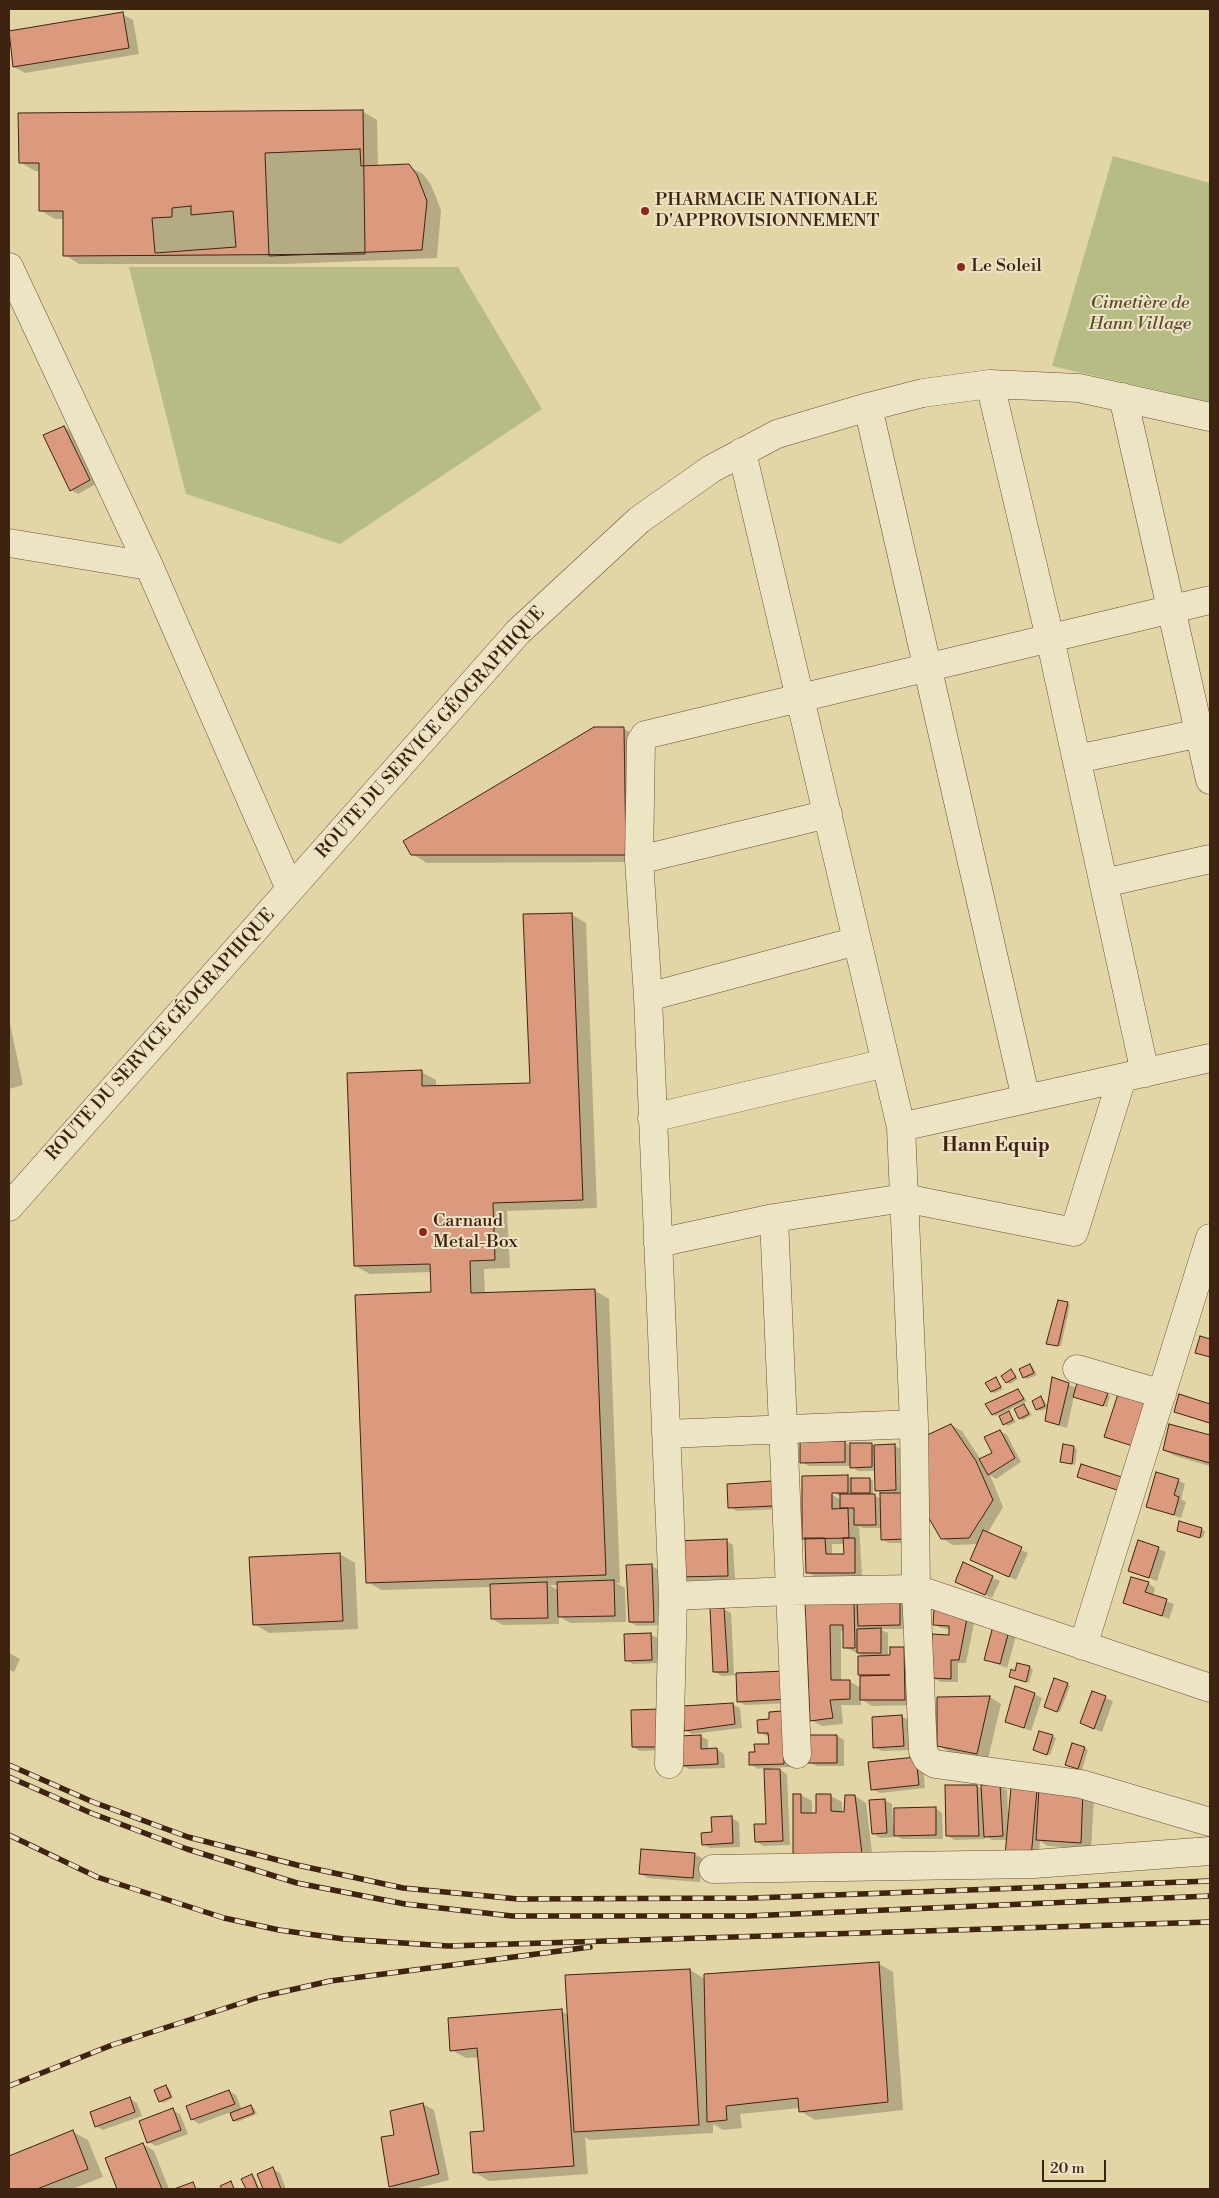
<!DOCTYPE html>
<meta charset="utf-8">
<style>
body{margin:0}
#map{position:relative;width:1219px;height:2198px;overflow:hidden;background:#e2d5a6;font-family:"Libre Bodoni",serif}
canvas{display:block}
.frame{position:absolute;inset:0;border:10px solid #3f2311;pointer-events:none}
.scale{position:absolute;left:1042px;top:2160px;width:64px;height:22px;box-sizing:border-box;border:2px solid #3f2311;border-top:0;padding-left:6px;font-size:15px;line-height:18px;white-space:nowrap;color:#3f2311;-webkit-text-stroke:4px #ece4c5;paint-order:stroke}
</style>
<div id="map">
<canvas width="1219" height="2198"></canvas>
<div class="frame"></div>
<div class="scale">20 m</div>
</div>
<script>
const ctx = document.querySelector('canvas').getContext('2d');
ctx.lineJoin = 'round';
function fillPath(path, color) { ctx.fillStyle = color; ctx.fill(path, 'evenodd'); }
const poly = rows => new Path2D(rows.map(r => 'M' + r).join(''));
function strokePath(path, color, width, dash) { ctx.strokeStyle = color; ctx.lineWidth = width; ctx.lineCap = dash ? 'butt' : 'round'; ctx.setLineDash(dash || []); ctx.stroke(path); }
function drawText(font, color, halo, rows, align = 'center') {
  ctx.font = font + ' "Libre Bodoni",serif'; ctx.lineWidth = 4; ctx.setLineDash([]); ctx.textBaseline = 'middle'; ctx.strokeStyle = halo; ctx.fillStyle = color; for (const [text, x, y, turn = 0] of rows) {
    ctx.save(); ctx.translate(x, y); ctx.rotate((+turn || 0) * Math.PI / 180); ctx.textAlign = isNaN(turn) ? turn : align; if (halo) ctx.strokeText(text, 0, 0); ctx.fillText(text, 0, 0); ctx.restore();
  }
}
const green = poly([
 [1113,156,1210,183,1210,402,1052,366],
 [129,267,458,267,542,409,340,544,186,494]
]);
const shadow = poly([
 [122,14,133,20,139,54,25,73,14,67,9,32],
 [362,111,377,120,378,167,408,166,423,174,431,185,441,210,437,258,285,264,79,264,65,255,64,219,55,219,41,211,40,171,35,171,20,162],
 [64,427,71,431,96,484,78,494,71,490],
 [624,729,639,737,640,862,427,863,412,854],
 [571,914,586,923,597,1208,507,1211,510,1268,484,1269,485,1294,594,1290,609,1299,620,1583,616,1583,625,1588,626,1622,570,1623,559,1616,559,1624,503,1625,492,1619,491,1587,382,1590,367,1582,432,1294,431,1272,370,1274,355,1266,421,1072,436,1080,436,1087,531,1084],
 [549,1585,558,1585,558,1590],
 [9,1019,23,1085,9,1089],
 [1067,1303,1070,1305,1061,1346,1051,1345,1048,1343],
 [1201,1338,1210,1341,1210,1358,1197,1352],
 [1030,1365,1033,1367,1037,1375,1027,1379,1024,1377],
 [1011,1371,1018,1379,1010,1384,1007,1382],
 [996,1378,1003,1389,995,1393,991,1392],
 [1053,1379,1077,1388,1107,1394,1110,1396,1107,1407,1074,1396,1067,1428,1054,1424,1047,1420],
 [1018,1390,1027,1401,996,1416,993,1414],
 [1180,1396,1210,1406,1210,1424,1175,1411],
 [1041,1398,1044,1400,1048,1408,1040,1411,1037,1409],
 [1024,1405,1032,1415,1023,1420,1020,1418],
 [1009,1412,1016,1422,1008,1426,1004,1424],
 [951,1425,962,1431,981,1460,994,1454,1000,1431,1007,1435,1021,1462,996,1479,990,1475,1003,1507,987,1534,1028,1553,1016,1580,979,1563,978,1544,953,1545,942,1538],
 [1170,1426,1210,1436,1210,1466,1175,1456,1164,1450],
 [845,1442,851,1446,871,1444,875,1446,895,1446,902,1450,911,1543,889,1543,882,1539,882,1528,863,1528,859,1526,862,1576,814,1576,807,1572,807,1540,803,1538,803,1477,848,1476,853,1480,870,1479,873,1481,873,1495,882,1499,881,1493,876,1490,876,1471,858,1471,851,1466,809,1466,802,1462],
 [827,1489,841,1497,841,1500,826,1491],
 [832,1544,845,1544,845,1555,832,1555],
 [1064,1445,1077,1449,1075,1465,1065,1463],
 [1079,1476,1127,1480,1131,1495,1086,1480],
 [1178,1480,1185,1484,1181,1499,1186,1502,1181,1518,1147,1506],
 [771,1483,779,1509,737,1511,729,1507],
 [1180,1523,1205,1531,1203,1538,1181,1532],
 [726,1541,733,1545,735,1579,685,1581,678,1577],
 [1138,1541,1166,1552,1157,1581,1129,1570],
 [340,1554,355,1563,358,1629,269,1633,254,1624],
 [964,1564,1000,1581,992,1598,963,1585],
 [651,1565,658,1570,661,1625,637,1626,630,1622],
 [1148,1583,1155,1588,1153,1596,1174,1604,1169,1619,1125,1602],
 [900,1603,907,1607,907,1629,880,1629,888,1633,888,1657,904,1648,915,1654,916,1705,872,1706,861,1699,861,1705,841,1705,843,1724,822,1726,811,1720,807,1604,854,1604,859,1606],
 [841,1631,844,1631,844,1647,866,1657,859,1657,861,1688,849,1681,841,1681],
 [712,1609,724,1609,731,1613,734,1674,786,1672,794,1703,745,1705,738,1701,737,1675,722,1676,715,1672],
 [975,1618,966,1663,958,1663,958,1682,941,1682,933,1678,950,1636,951,1629,941,1628,934,1624],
 [994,1628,1016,1636,1007,1668,985,1659],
 [650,1634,657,1638,658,1663,633,1664,626,1660],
 [9,1653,20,1659,14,1672,9,1670],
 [1018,1665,1033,1669,1029,1683,1013,1678],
 [1067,1684,1070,1686,1060,1712,1048,1708],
 [1093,1693,1113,1701,1102,1732,1089,1727],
 [1034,1694,1042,1698,1031,1731,1006,1721],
 [990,1697,1001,1704,988,1759,950,1752,939,1746],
 [732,1704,740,1708,742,1728,692,1734,685,1730],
 [632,1711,669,1750,640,1751,633,1747],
 [902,1716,909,1721,910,1750,882,1751,874,1747],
 [788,1717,791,1767,770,1768,770,1771,780,1770,787,1774,790,1845,763,1846,756,1841,767,1825,765,1768,758,1769,751,1764,756,1753,770,1745,770,1737,760,1733],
 [1040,1732,1056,1738,1050,1755,1037,1751],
 [700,1736,708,1740,708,1750,717,1749,724,1754,725,1768,689,1769,682,1765],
 [837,1736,844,1740,844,1766,817,1766,809,1762],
 [1085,1748,1088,1750,1082,1770,1070,1766],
 [923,1763,925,1788,880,1793,872,1789],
 [977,1786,982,1789,1000,1786,1007,1790,1008,1813,1036,1790,1094,1798,1091,1849,1048,1846,1040,1841,1038,1861,1008,1840,992,1840,985,1836,985,1839,955,1840,948,1836,946,1787],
 [801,1795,812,1801,812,1815,817,1815,831,1796,842,1802,842,1813,846,1813,855,1796,866,1803,873,1860,794,1853],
 [884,1800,892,1804,893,1826,935,1808,942,1813,943,1839,902,1839,894,1834,894,1837,880,1838,873,1833],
 [731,1818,739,1822,740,1847,710,1848,703,1844],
 [694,1854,702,1858,700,1882,648,1878,641,1874],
 [879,1964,893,1972,903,2110,815,2120,800,2111,800,2108,740,2114,742,2128,723,2130,713,2124,713,2133,590,2140,585,2137,588,2174,489,2181,474,2172,485,2132,479,2057,466,2058,451,2050,561,2011,568,2015,690,1970,705,1979],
 [166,2086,169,2088,173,2098,163,2103,160,2101],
 [229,2091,236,2095,242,2110,251,2106,254,2108,257,2114,237,2122,234,2120,231,2112,199,2124,192,2119],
 [130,2099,137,2103,142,2116,103,2130,96,2126],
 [423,2104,434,2110,449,2180,414,2189,395,2189,390,2186,396,2136],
 [172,2110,180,2114,188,2134,156,2146,148,2142],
 [73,2132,88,2140,103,2177,72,2189,9,2189,9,2157],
 [143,2144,154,2151,169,2189,118,2189,106,2159],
 [273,2169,280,2173,286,2189,264,2189,258,2174],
 [252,2176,255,2178,260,2189,247,2189,243,2179],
 [231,2183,236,2189,223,2189,222,2186]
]);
const building = poly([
 [123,12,129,48,13,67,9,31,123,12],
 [363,110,365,254,63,256,63,211,39,211,39,163,19,163,18,113,363,110],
 [360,149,361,166,409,164,417,175,427,201,422,250,269,256,265,153,360,149],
 [191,206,191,215,233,211,236,247,155,253,152,218,172,217,172,208,191,206],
 [64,426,90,480,70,491,43,435,64,426],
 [594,727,624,727,626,855,411,855,403,841,594,727],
 [572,913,583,1200,493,1203,495,1260,470,1261,471,1293,595,1289,606,1575,366,1583,355,1295,431,1292,430,1264,354,1266,347,1073,422,1070,422,1086,530,1083,523,914,572,913],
 [1058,1300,1068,1302,1058,1346,1046,1344,1058,1300],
 [1200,1336,1210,1339,1210,1357,1195,1353,1200,1336],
 [1030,1364,1034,1373,1023,1378,1019,1369,1030,1364],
 [1011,1369,1016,1377,1006,1383,1001,1376,1011,1369],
 [996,1377,1001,1387,991,1392,985,1383,996,1377],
 [1052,1377,1069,1383,1059,1425,1045,1421,1052,1377],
 [1077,1383,1108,1393,1103,1406,1073,1397,1077,1383],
 [1018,1389,1024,1399,992,1415,985,1404,1018,1389],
 [1119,1391,1148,1400,1133,1446,1104,1437,1119,1391],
 [1179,1394,1210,1404,1210,1423,1174,1412,1179,1394],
 [1041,1396,1045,1406,1036,1410,1032,1401,1041,1396],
 [1024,1404,1029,1414,1019,1419,1014,1409,1024,1404],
 [1009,1411,1013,1420,1003,1425,999,1416,1009,1411],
 [951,1424,976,1461,993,1500,969,1538,941,1539,927,1515,925,1436,951,1424],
 [1169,1424,1210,1435,1210,1463,1163,1450,1169,1424],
 [1000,1430,1015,1458,988,1475,979,1459,992,1453,984,1437,1000,1430],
 [845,1441,845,1462,800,1463,800,1442,845,1441],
 [850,1443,872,1443,872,1467,850,1468,850,1443],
 [895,1444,896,1490,875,1491,874,1445,895,1444],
 [1063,1444,1074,1446,1072,1464,1060,1462,1063,1444],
 [1081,1464,1128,1479,1123,1492,1077,1477,1081,1464],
 [1156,1472,1179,1479,1174,1495,1179,1497,1174,1515,1146,1507,1156,1472],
 [848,1475,848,1493,832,1493,832,1509,848,1508,849,1538,802,1539,802,1476,848,1475],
 [851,1478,870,1478,870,1493,851,1493,851,1478],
 [772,1481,773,1506,728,1508,727,1484,772,1481],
 [880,1493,903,1493,904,1539,881,1540,880,1493],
 [840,1494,875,1494,876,1525,854,1525,854,1508,840,1508,840,1494],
 [1179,1521,1202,1528,1200,1538,1177,1531,1179,1521],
 [983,1530,1022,1547,1009,1577,970,1560,983,1530],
 [805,1538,825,1538,826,1554,844,1554,843,1538,855,1538,855,1573,806,1573,805,1538],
 [727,1539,728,1576,677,1577,675,1541,727,1539],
 [1138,1540,1159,1547,1149,1578,1128,1571,1138,1540],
 [340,1553,343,1621,253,1625,249,1557,340,1553],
 [963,1562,993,1576,985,1595,955,1582,963,1562],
 [652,1564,654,1622,629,1622,626,1565,652,1564],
 [1131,1577,1149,1582,1145,1592,1167,1599,1162,1616,1123,1603,1131,1577],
 [614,1580,615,1616,558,1617,557,1582,614,1580],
 [547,1582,548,1618,491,1619,490,1584,547,1582],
 [900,1601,900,1625,858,1626,857,1602,900,1601],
 [854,1602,855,1648,843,1648,843,1625,830,1625,831,1680,850,1680,850,1699,830,1700,833,1718,810,1721,805,1603,854,1602],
 [710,1608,724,1608,728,1672,713,1672,710,1608],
 [934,1609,968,1613,959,1660,951,1660,951,1679,932,1678,932,1634,949,1635,949,1626,933,1625,934,1609],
 [993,1626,1009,1631,1000,1664,984,1660,993,1626],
 [881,1628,881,1653,857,1653,857,1629,881,1628],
 [651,1633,652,1660,625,1661,624,1634,651,1633],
 [890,1647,904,1647,905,1700,860,1700,860,1676,890,1675,858,1675,858,1656,890,1655,890,1647],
 [1017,1663,1030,1666,1026,1682,1009,1677,1011,1669,1015,1671,1017,1663],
 [786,1671,788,1699,737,1702,736,1673,786,1671],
 [1054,1678,1068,1683,1057,1712,1044,1707,1054,1678],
 [1015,1686,1035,1693,1024,1728,1005,1722,1015,1686],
 [1092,1691,1106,1696,1094,1729,1080,1723,1092,1691],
 [990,1696,977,1754,937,1746,937,1697,990,1696],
 [733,1703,735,1724,684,1731,683,1706,733,1703],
 [661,1709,662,1747,632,1747,631,1710,661,1709],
 [782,1711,784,1764,749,1765,749,1752,755,1752,754,1744,769,1744,768,1733,758,1733,757,1720,769,1719,769,1712,782,1711],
 [902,1715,904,1746,873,1748,872,1717,902,1715],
 [1039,1731,1053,1735,1047,1755,1033,1750,1039,1731],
 [701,1735,701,1749,717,1748,718,1764,681,1766,679,1736,701,1735],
 [808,1735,837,1735,837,1763,808,1763,808,1735],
 [1072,1743,1085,1747,1078,1769,1065,1765,1072,1743],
 [916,1757,919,1785,871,1790,868,1762,916,1757],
 [764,1769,780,1769,783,1841,755,1842,754,1824,766,1824,764,1769],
 [1000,1784,1003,1836,984,1837,981,1785,1000,1784],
 [945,1785,977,1785,979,1836,946,1836,945,1785],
 [1011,1787,1037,1789,1031,1858,1005,1856,1011,1787],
 [1039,1788,1083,1790,1081,1843,1036,1840,1039,1788],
 [793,1794,801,1794,801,1813,816,1813,816,1794,831,1794,831,1811,844,1812,845,1795,855,1795,862,1854,793,1854,793,1794],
 [885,1799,887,1833,872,1834,869,1800,885,1799],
 [936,1807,936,1835,894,1836,894,1808,936,1807],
 [732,1816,733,1843,702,1845,701,1833,712,1832,711,1817,732,1816],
 [641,1849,695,1853,693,1878,639,1874,641,1849],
 [879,1962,888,2102,799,2112,798,2098,726,2106,727,2120,707,2122,704,1974,879,1962],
 [690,1969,699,2125,574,2132,565,1975,690,1969],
 [562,2009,574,2166,473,2173,470,2132,484,2131,477,2048,450,2051,448,2018,562,2009],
 [166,2085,171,2097,159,2102,154,2090,166,2085],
 [229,2090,235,2104,191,2120,186,2106,229,2090],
 [130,2097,135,2112,95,2127,90,2112,130,2097],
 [423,2103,439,2174,389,2187,381,2137,394,2135,390,2111,423,2103],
 [251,2105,254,2113,233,2121,230,2113,251,2105],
 [173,2108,181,2130,147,2143,139,2121,173,2108],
 [73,2130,88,2169,37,2189,9,2189,9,2156,73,2130],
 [143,2143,162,2189,117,2189,105,2158,143,2143],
 [273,2167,281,2189,263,2189,257,2174,273,2167],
 [252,2174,258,2189,246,2189,241,2179,252,2174],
 [231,2181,234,2189,222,2189,220,2186,231,2181],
 [193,2182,196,2189,174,2189,193,2182]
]);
const minor = poly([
 [9,267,149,566,290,889],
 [990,384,1050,638,1145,1073],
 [1123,397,1210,780],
 [868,407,1026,1099],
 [742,452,901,1127,914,1424,916,1589,923,1751,927,1759,935,1764,1081,1784,1210,1822],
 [9,543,149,566],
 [1077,759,1210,731],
 [639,860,828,814],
 [1104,883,1210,859],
 [648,997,857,941],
 [652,1118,886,1063],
 [901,1127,1210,1058],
 [9,1207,518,632,639,520,711,469,777,434,868,407,923,393,990,384,1079,388,1210,417],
 [658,1243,774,1218],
 [1077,1369,1162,1394],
 [666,1434,914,1424],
 [673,1596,790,1591,916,1589,1210,1688],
 [1083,1646,1210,1238],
 [797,1754,774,1218,904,1198,1074,1232,1122,1078],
 [669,1764,673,1596,648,997,639,860,641,741,645,735,1210,600],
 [713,1869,1034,1864,1210,1851]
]);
const rail = poly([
 [9,1765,93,1802,188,1837,297,1865,403,1888,518,1899,753,1898,1210,1881],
 [9,1777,91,1813,187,1849,297,1883,405,1904,512,1916,747,1916,1210,1896],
 [9,1835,97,1877,224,1918,279,1930,344,1939,448,1946,1210,1922],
 [9,2086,112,2045,260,1997,330,1981,590,1947]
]);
const markers = [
 [645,211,5,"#8f2418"],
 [961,267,5,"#8f2418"],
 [423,1232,5,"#8f2418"]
];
const poiNames = [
 ["PHARMACIE NATIONALE",655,201],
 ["D'APPROVISIONNEMENT",655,222],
 ["Le Soleil",971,267],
 ["Carnaud",433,1222],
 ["Metal-Box",433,1243]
];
const parkNames = [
 ["Cimetière de",1140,304],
 ["Hann Village",1140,325]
];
const streetNames = [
 ["ROUTE DU SERVICE GÉOGRAPHIQUE",431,733,-48],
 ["ROUTE DU SERVICE GÉOGRAPHIQUE",161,1035,-48]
];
const neighbourhoodNames = [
 ["Hann Equip",996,1146]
];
fillPath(green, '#b7bc84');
fillPath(shadow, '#0003');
fillPath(building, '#db997d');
strokePath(building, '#3f2311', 1);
strokePath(minor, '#685036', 29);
strokePath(minor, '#ece4c5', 28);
strokePath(rail, '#3f2311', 5.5);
strokePath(rail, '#ece4c5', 4, [11]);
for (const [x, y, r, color] of markers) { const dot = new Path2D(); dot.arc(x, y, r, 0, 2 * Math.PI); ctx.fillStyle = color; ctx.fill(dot); strokePath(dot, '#ece4c5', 2); }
drawText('18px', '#3f2311', '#ece4c5', poiNames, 'left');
drawText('italic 18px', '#5d492e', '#ece4c5', parkNames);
drawText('18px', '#3f2311', '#ece4c5', streetNames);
drawText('bold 19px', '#3f2311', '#ece4c5', neighbourhoodNames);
</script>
